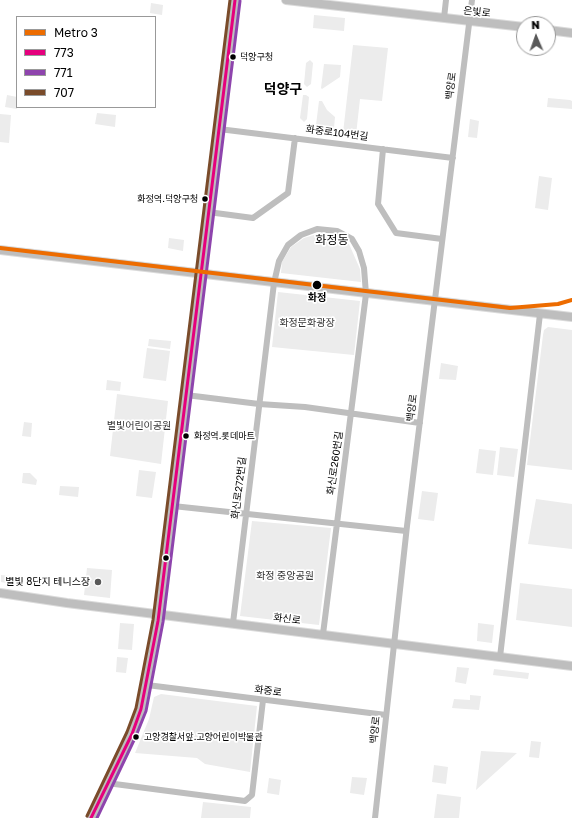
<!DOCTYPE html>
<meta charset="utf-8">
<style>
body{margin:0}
#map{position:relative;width:572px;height:818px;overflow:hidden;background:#fff;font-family:"Golos Text",sans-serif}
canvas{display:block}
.legend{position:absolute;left:16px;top:16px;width:140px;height:92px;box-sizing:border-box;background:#fff;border:1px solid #999;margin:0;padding:5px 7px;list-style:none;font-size:12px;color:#000}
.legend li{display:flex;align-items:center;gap:8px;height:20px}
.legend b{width:20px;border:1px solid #999}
.north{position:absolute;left:516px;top:16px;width:40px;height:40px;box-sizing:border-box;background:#fff;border:1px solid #999;border-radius:50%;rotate:358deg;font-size:11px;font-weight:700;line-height:16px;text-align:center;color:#000}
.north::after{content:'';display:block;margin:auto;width:14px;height:18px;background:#595959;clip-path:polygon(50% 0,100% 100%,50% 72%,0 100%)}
</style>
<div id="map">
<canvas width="572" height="818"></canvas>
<ul class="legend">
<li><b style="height:5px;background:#ed6c00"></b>Metro 3</li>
<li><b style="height:5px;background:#e5007d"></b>773</li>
<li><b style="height:5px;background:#8e44ad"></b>771</li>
<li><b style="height:5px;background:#7a4b2a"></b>707</li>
</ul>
<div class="north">N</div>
</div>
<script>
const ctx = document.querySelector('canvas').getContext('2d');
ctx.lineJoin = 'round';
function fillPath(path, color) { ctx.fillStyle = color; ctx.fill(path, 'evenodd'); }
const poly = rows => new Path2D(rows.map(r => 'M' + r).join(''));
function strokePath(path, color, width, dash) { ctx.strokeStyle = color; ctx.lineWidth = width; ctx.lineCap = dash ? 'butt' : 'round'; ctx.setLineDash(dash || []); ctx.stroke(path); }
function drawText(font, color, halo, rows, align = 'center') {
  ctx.font = font + ' "Golos Text","Noto Sans KR",sans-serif'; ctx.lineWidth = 3.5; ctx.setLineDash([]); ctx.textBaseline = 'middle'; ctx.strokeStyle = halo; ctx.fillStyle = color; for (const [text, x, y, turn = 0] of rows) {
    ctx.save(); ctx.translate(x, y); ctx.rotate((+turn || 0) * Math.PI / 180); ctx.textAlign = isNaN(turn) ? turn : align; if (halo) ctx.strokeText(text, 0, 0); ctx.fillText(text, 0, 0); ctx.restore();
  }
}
const green = poly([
 [151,3,163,5,162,15,150,13],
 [314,15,345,18,344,31,313,28],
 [353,45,388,48,382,101,360,99,356,135,343,133],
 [310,60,313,63,311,84,307,87,304,84,306,63],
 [324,64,341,65,340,77,322,89,321,88],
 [7,95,17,97,17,109,5,107],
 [303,95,306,95,309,97,307,119,304,122,300,118],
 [548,98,570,100,572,101,572,109,547,107],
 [319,101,322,101,327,110,335,117,334,128,316,125],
 [97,113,116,115,115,127,95,124],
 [0,114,11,115,9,143,0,142],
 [470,119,479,121,477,138,468,137],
 [539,176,552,178,548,210,535,208],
 [317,234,337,236,349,244,360,269,361,282,281,273,282,262,291,247,304,238],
 [169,238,184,240,183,251,168,248],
 [278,292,360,301,354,355,272,347],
 [548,327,572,330,572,470,527,465,543,335,544,330],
 [149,339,171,341,170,349,148,346],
 [147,348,170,351,166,381,143,378],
 [441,363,458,366,456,380,439,379],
 [107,380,121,382,120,391,106,390],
 [117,394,168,401,161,464,110,456],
 [24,422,32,423,31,437,22,436],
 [500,447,518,449,514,477,497,475],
 [479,449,496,451,493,475,476,473],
 [139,470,156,472,152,498,136,496],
 [23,473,30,473,37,480,36,485,22,483],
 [60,486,79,487,78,497,59,495],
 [422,491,438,493,434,521,418,519],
 [536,499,572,504,572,549,528,544],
 [252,521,331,528,319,625,240,616],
 [87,568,112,570,110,598,84,595],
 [1,575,20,577,19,585,1,582],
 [520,583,572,589,572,627,516,620],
 [120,623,134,624,132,650,118,649],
 [478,623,494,625,492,643,477,641],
 [117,657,128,658,126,673,116,672],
 [457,667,469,668,466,684,455,682],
 [494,669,529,673,528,679,493,675],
 [161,694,257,706,250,772,205,764,197,758,135,753,149,719,154,697],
 [470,695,481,696,479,710,452,708,454,699,470,700],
 [531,741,541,742,539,758,529,757],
 [481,751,517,753,476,790],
 [434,765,448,767,446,784,432,782],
 [352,777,367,778,364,795,350,793],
 [269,778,281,780,279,795,267,793],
 [437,794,461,797,459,818,434,818],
 [203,802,251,807,250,818,201,818]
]);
const minor = poly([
 [444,18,446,0],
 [219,129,453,158],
 [383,149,378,204,396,233,442,239],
 [208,212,253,218,288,193,295,138],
 [186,395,259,404,305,407,420,423],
 [173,506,406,531],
 [233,623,274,283,279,261,288,245,301,235,317,229,337,231,352,239,359,251,364,268,366,294,323,634],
 [500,657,540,314],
 [147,685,386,715],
 [107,783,245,801,252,795,263,700],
 [375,818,407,526,472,0]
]);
const major = poly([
 [286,0,524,27],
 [548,30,572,33],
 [0,250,572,317],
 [0,593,67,603,572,666],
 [91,818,132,734,141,709,158,621,235,0]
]);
const bus1 = poly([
 [91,818,132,734,141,709,158,621,235,0]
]);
const bus2 = poly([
 [97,818,136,736,146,711,163,622,240,1]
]);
const bus3 = poly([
 [87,816,127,732,136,708,153,620,230,0]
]);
const metro1 = poly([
 [0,248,510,308,558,304,572,300]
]);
const markers = [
 [233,57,3.5,"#000"],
 [205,199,3.5,"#000"],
 [317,285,5,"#000"],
 [186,436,3.5,"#000"],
 [166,558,3.5,"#000"],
 [98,582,4,"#595959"],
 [136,737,3.5,"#000"]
];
const busNames = [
 ["덕양구청",240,57],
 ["화정역.덕양구청",198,199,"right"],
 ["화정역.롯데마트",194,436],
 ["고양경찰서앞.고양어린이박물관",144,737]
];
const streetNames = [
 ["은빛로",477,12,6],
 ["백양로",451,86,-83],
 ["화중로104번길",337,133,7],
 ["백양로",412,408,-83],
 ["화신로260번길",335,463,-82],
 ["화신로272번길",239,488,-83],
 ["화신로",287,619,7],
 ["화중로",268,691,7],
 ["백양로",375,730,-84]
];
const stopNames = [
 ["화정",317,298]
];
const parkNames = [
 ["화정문화광장",307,323],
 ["별빛어린이공원",139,426],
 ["화정 중앙공원",285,576]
];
const poiNames = [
 ["별빛 8단지 테니스장",90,582]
];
const quarterNames = [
 ["화정동",332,240]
];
const districtNames = [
 ["덕양구",283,90]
];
fillPath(green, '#ececec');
strokePath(major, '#dbdbdb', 10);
strokePath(minor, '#bebebe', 6);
strokePath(major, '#bebebe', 8);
strokePath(bus1, '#e5007d', 3);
strokePath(bus2, '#8e44ad', 3);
strokePath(bus3, '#7a4b2a', 3);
strokePath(metro1, '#ed6c00', 4);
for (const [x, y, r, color] of markers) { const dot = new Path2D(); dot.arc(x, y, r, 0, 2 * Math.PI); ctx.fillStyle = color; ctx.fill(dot); strokePath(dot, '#fff', 1.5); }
drawText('9px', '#000', '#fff', busNames, 'left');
drawText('10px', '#000', '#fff', streetNames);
drawText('bold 10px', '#000', '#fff', stopNames);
drawText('10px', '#333', '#fff', parkNames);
drawText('10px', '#000', '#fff', poiNames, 'right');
drawText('12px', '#000', '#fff', quarterNames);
drawText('bold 14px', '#000', '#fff', districtNames);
</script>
